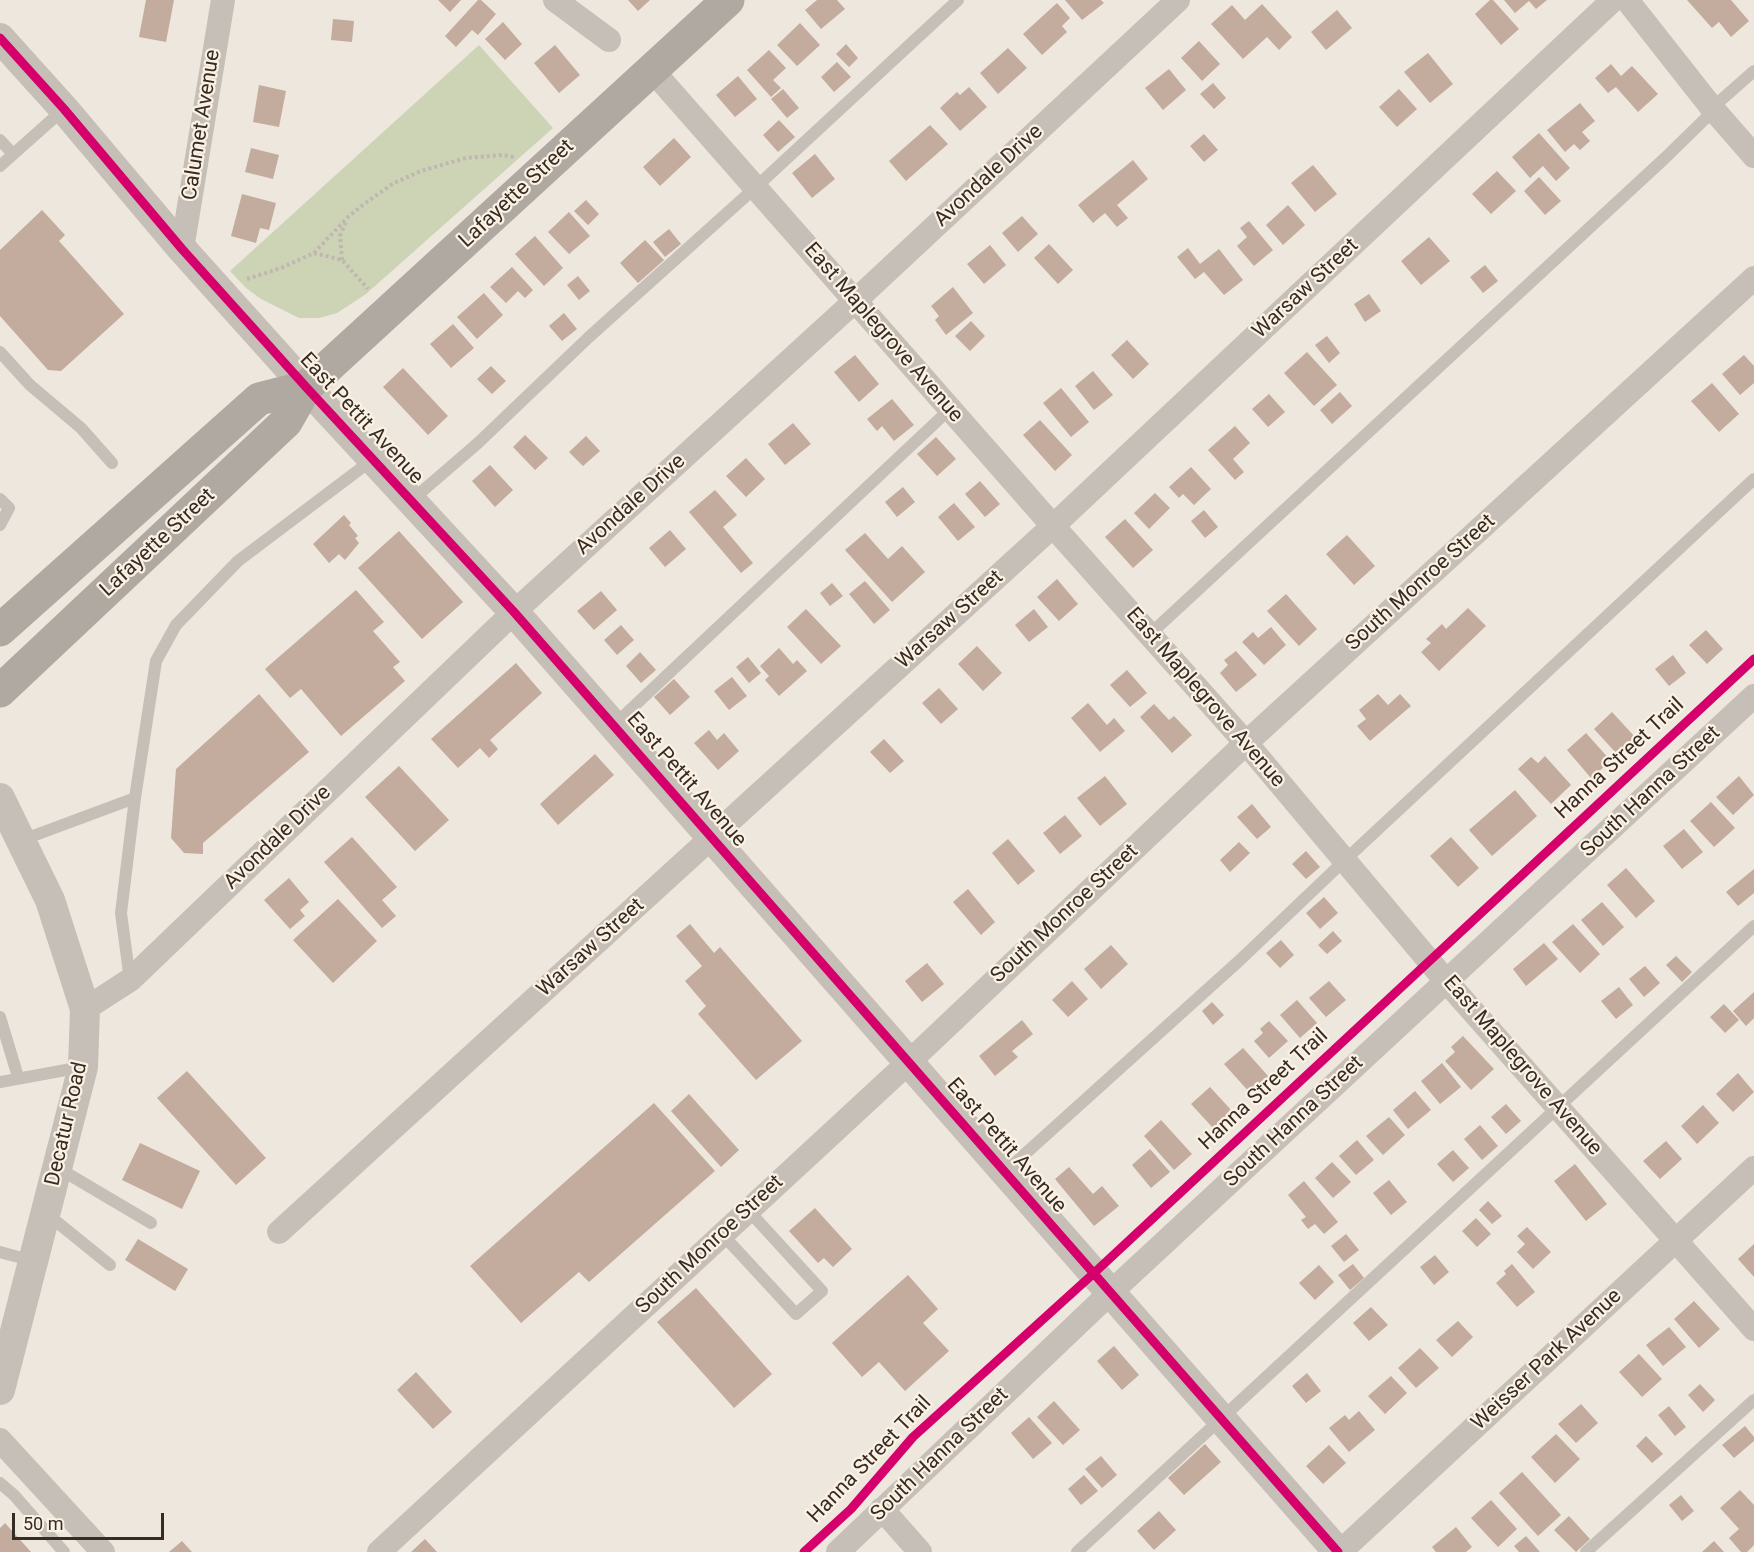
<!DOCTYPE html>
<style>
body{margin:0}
#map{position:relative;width:1754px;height:1552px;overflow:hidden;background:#ede7dd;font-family:Roboto,sans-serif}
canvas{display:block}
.scale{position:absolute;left:12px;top:1513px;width:152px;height:27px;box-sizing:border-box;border:3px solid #372c25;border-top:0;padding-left:8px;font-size:18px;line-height:21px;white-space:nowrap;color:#372c25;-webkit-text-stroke:4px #fbf2e4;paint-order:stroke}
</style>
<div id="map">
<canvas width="1754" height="1552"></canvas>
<div class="scale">50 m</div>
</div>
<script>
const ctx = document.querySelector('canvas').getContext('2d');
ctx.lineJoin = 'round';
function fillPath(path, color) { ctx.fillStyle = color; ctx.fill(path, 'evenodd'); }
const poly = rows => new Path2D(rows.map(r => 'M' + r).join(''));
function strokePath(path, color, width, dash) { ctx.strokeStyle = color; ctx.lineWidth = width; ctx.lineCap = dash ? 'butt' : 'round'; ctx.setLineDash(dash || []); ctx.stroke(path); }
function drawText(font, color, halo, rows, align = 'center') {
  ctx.font = font + ' Roboto,sans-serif'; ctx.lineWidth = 4.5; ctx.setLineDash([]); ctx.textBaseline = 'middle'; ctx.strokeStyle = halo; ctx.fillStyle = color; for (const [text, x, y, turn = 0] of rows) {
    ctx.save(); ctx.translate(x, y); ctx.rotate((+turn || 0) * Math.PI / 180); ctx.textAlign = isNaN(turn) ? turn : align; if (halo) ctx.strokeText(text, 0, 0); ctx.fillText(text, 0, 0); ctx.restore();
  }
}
const green = poly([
 [479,45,553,128,366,294,337,313,319,318,299,318,261,299,246,288,230,271]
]);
const building = poly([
 [146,0,174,0,166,42,139,37],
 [438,0,461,0,450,12],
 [478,0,481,0,496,14,478,35,472,30,456,47,445,36],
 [628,0,650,0,638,11],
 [817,0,837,0,845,9,821,29,805,10],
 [1065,0,1101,0,1104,3,1082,20],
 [1490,0,1493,0,1519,29,1501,45,1475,14],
 [1504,0,1547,0,1536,9,1529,1,1515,13],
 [1687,0,1731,0,1749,21,1731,37,1719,22,1712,28],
 [1057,3,1070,18,1062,26,1067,32,1042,55,1023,34],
 [1262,4,1292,37,1279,50,1267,37,1243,59,1211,24,1232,5,1245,20],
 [1337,10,1352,28,1326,50,1311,32],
 [333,19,354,21,352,42,331,40],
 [503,22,522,44,505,60,485,39],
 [800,23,820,45,797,66,777,45],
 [1199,41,1220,64,1202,81,1181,58],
 [846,44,858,58,849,67,836,54],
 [555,45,580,75,559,93,534,63],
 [1008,48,1027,68,998,94,980,73],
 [769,50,786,68,773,80,781,88,771,97,747,70],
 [1428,53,1453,84,1430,103,1404,72],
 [837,62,851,77,834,92,821,77],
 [1611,64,1621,76,1632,66,1658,94,1638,112,1616,87,1608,93,1595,78],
 [1169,69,1186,90,1163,110,1145,88],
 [738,76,757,99,735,117,716,95],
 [1213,83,1226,98,1214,109,1200,94],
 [259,85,286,91,279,127,253,122],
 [969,87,987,107,960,131,940,108,957,92,960,95],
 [783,89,799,108,787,118,771,99],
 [1399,89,1417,109,1397,127,1379,107],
 [1580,103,1595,121,1582,132,1590,141,1580,150,1574,144,1565,152,1547,130],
 [779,120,795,137,778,152,763,135],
 [930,125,948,144,906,181,889,161],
 [1539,133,1570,168,1556,181,1543,166,1530,178,1512,157],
 [1204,134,1218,150,1204,162,1190,146],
 [674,138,691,157,660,186,643,167],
 [251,148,279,155,273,179,245,172],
 [815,154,835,179,812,198,792,173],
 [1133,160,1148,179,1117,205,1128,218,1117,227,1105,213,1093,223,1078,205],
 [1313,165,1337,194,1315,212,1291,183],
 [1497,171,1516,191,1491,214,1472,194],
 [1539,177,1561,201,1545,215,1524,191],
 [242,194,276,203,269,230,260,228,256,243,231,236],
 [586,200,599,214,588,225,574,211],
 [1288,205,1305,225,1283,245,1266,225],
 [42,210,65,235,59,241,124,314,61,371,48,370,0,316,0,250],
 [569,212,590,236,569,254,548,232],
 [1022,216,1038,234,1018,252,1002,233],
 [1249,221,1273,250,1254,266,1237,246,1247,237,1240,228],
 [669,229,681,244,665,257,653,242],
 [535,236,563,268,544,286,515,254],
 [1429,237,1450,261,1421,285,1401,261],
 [645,240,664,260,638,283,620,263],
 [1049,244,1073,270,1058,284,1034,258],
 [990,245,1006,265,984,284,967,264],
 [1188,248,1200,264,1219,249,1243,280,1224,295,1204,272,1195,279,1177,257],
 [1485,265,1498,281,1483,293,1470,277],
 [512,267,533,290,525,298,518,291,506,303,490,287],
 [578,276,590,291,579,300,567,285],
 [953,287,973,313,946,335,935,320,939,316,931,306],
 [484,293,503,315,477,339,457,317],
 [1369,294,1381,311,1365,322,1354,304],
 [564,313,577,329,562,341,549,326],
 [971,321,985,336,970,351,955,336],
 [453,324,474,348,451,368,430,344],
 [1327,336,1340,353,1329,363,1315,345],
 [1127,340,1149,364,1133,379,1111,355],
 [1307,352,1337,385,1314,406,1284,373],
 [855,355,879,384,859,402,834,372],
 [1744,355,1754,366,1754,383,1740,395,1722,374],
 [491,366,506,381,492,394,477,379],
 [403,368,448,416,428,435,383,387],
 [1093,371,1113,395,1094,410,1075,386],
 [1712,383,1739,414,1719,432,1691,401],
 [1061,388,1089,422,1071,437,1043,403],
 [1340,392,1352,406,1332,424,1320,410],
 [1269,394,1285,412,1268,427,1252,409],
 [892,399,914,425,894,441,882,426,877,431,867,419],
 [1040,420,1072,455,1055,471,1023,435],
 [793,423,811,444,785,465,768,444],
 [1235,426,1250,443,1233,459,1244,472,1235,480,1208,450],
 [525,435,548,458,535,470,513,447],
 [586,436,600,451,583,466,569,452],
 [936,437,956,459,937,476,917,454],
 [746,458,765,479,746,497,726,476],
 [490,465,513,490,495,507,472,481],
 [1191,467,1211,489,1194,505,1183,494,1179,498,1169,487],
 [980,481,1000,504,985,517,965,494],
 [903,487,915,502,897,517,885,502],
 [715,490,737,515,723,527,753,563,741,573,689,512],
 [1155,493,1170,508,1149,529,1134,513],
 [954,503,975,527,958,541,938,517],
 [1204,510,1218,527,1205,538,1191,521],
 [344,515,351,523,349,525,358,536,355,538,359,543,345,560,339,554,329,563,313,544],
 [1125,519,1153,550,1133,568,1105,537],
 [670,530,686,549,665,567,649,548],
 [399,531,463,602,422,639,358,568],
 [865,533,888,559,902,546,925,572,892,602,845,550],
 [1347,535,1375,566,1354,585,1326,554],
 [1057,579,1078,604,1059,621,1037,597],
 [865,581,890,610,874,624,849,594],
 [832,583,843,596,830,606,820,593],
 [356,590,384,622,373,631,400,662,393,667,405,681,341,736,301,689,290,698,265,669],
 [601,591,617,610,594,630,577,611],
 [1286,594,1317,629,1299,646,1267,611],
 [1468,608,1486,626,1439,671,1421,652,1431,643,1426,639,1442,624,1446,629],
 [806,609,841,646,821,664,787,627],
 [1034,609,1048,627,1029,642,1015,625],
 [621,625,634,640,617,655,604,640],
 [1271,627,1286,645,1264,665,1242,642,1253,632,1258,638],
 [1706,630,1723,649,1707,664,1689,645],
 [977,646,1002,673,983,691,958,664],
 [779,648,793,664,797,660,807,671,779,696,765,680,769,676,760,666],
 [1236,651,1257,675,1236,692,1220,673,1228,665,1224,660],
 [640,652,656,670,641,683,626,666],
 [1673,655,1686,673,1669,686,1655,669],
 [748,657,761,673,749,683,736,667],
 [516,663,542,693,490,740,498,749,489,758,480,748,458,768,431,739],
 [1127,670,1147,693,1130,707,1110,685],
 [732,677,747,696,729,710,714,691],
 [674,679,690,697,670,715,654,697],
 [939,688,958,709,941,724,922,703],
 [259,694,309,752,203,843,203,854,184,853,171,838,176,769],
 [1378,694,1388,705,1400,694,1411,706,1370,741,1357,726,1366,719,1359,710],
 [1088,703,1107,725,1114,718,1125,731,1100,752,1071,718],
 [1154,704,1169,720,1174,716,1192,735,1172,753,1140,717],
 [1612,712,1635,737,1617,754,1594,729],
 [709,730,717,740,724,733,739,751,718,770,694,743],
 [1586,733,1611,761,1591,778,1567,750],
 [884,739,904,761,890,773,870,752],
 [595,754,614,775,558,825,540,804],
 [1545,756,1571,785,1551,804,1518,769,1531,757,1538,763],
 [399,766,449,820,415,851,365,797],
 [1105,776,1127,804,1100,826,1077,798],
 [1739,776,1754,795,1733,815,1716,797],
 [1515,790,1537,816,1492,856,1469,830],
 [1711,802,1735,828,1714,847,1690,821],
 [1252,804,1271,827,1257,839,1237,817],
 [1065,815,1082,836,1060,854,1043,833],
 [1684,829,1703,852,1682,869,1663,846],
 [352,837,397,887,382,900,396,916,382,928,324,862],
 [1451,837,1479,868,1458,887,1430,856],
 [1008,839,1035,871,1018,885,992,853],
 [1239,842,1250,853,1230,872,1220,860],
 [1306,851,1320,867,1306,879,1292,864],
 [1626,868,1655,901,1636,918,1607,885],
 [1754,869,1754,893,1738,906,1726,892],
 [289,878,309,902,300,910,305,916,290,929,264,900],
 [968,889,995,922,981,935,953,902],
 [1324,897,1338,913,1320,929,1306,913],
 [338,899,377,941,333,983,293,940],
 [1602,902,1624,927,1603,946,1581,920],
 [690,924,714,953,720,947,802,1041,756,1080,698,1014,706,1006,685,981,702,966,676,936],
 [1573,924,1600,954,1580,973,1552,942],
 [1333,931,1342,941,1327,954,1318,945],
 [1281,940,1294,955,1280,968,1266,953],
 [1544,943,1558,959,1526,986,1513,969],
 [1111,945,1128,964,1101,989,1084,969],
 [1676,956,1692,972,1682,982,1666,965],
 [927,963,944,984,922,1002,905,981],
 [1645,966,1660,983,1644,997,1629,979],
 [1072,981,1088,999,1068,1017,1052,1000],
 [1329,981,1346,1000,1326,1017,1309,998],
 [1619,987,1633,1005,1616,1019,1601,1001],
 [1754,992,1754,1018,1746,1026,1733,1011],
 [1297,1000,1317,1023,1300,1038,1280,1015],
 [1212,1002,1224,1015,1213,1025,1202,1011],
 [1724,1004,1739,1020,1725,1033,1710,1017],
 [1022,1020,1033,1034,1012,1051,1018,1057,995,1076,979,1056],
 [1269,1021,1288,1041,1269,1058,1254,1041,1263,1033,1260,1029],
 [1463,1036,1494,1069,1471,1090,1445,1061,1455,1052,1451,1047],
 [1243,1048,1269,1077,1251,1094,1224,1064],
 [1442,1063,1461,1087,1440,1104,1421,1081],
 [187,1071,266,1158,236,1185,157,1098],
 [1738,1073,1754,1092,1733,1112,1716,1094],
 [1210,1087,1232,1111,1213,1128,1191,1104],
 [1415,1091,1431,1110,1408,1129,1393,1110],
 [689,1094,739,1150,721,1167,671,1111],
 [654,1103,715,1171,589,1282,579,1272,521,1323,470,1266],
 [1506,1104,1521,1121,1506,1134,1491,1117],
 [1703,1105,1719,1123,1697,1144,1681,1126],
 [1389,1117,1405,1135,1383,1155,1366,1136],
 [1161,1120,1192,1154,1174,1170,1144,1136],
 [1480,1125,1498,1146,1482,1160,1464,1139],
 [1357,1140,1374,1160,1356,1175,1339,1156],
 [1666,1141,1682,1159,1660,1179,1643,1161],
 [140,1143,200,1171,182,1209,122,1180],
 [1150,1149,1170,1172,1151,1188,1132,1165],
 [1453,1150,1469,1168,1453,1182,1437,1164],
 [1332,1162,1351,1182,1333,1198,1315,1178],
 [1575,1164,1607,1204,1586,1221,1554,1181],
 [1069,1167,1093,1194,1102,1186,1119,1206,1094,1226,1055,1179],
 [1389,1180,1407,1202,1391,1215,1373,1193],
 [1304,1181,1338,1222,1324,1234,1315,1224,1308,1229,1301,1220,1306,1217,1288,1195],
 [1488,1201,1502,1216,1492,1224,1479,1210],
 [815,1208,852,1249,833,1267,824,1258,818,1263,789,1231],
 [1476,1218,1491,1234,1477,1247,1462,1231],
 [1527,1227,1551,1252,1533,1269,1517,1252,1525,1244,1517,1236],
 [1346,1234,1359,1250,1344,1262,1331,1246],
 [138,1239,188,1269,175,1291,125,1260],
 [1754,1244,1754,1277,1738,1259],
 [1435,1255,1449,1272,1434,1285,1420,1267],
 [1353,1264,1364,1278,1350,1290,1338,1275],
 [1512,1264,1535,1292,1517,1307,1496,1283,1506,1274,1504,1271],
 [1319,1265,1334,1282,1315,1300,1299,1283],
 [908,1275,938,1309,923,1323,949,1351,905,1391,879,1362,862,1377,832,1343],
 [696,1288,772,1374,734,1408,657,1322],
 [1694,1301,1720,1329,1699,1348,1674,1319],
 [1371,1307,1388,1325,1369,1341,1353,1323],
 [1458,1321,1473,1337,1452,1357,1436,1340],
 [1669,1327,1686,1347,1663,1366,1646,1345],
 [1114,1346,1139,1375,1122,1390,1097,1361],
 [1420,1348,1439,1368,1416,1388,1398,1368],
 [1639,1354,1662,1379,1642,1397,1619,1372],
 [416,1372,452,1412,433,1429,397,1390],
 [1307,1373,1321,1391,1306,1403,1292,1386],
 [1391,1376,1407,1393,1385,1414,1368,1396],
 [1700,1384,1715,1400,1703,1412,1688,1395],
 [1054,1401,1080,1430,1063,1445,1037,1417],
 [1581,1404,1598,1423,1576,1443,1558,1424],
 [1669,1406,1686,1427,1675,1436,1658,1415],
 [1359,1411,1375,1430,1349,1452,1329,1428,1345,1415,1349,1420],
 [1029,1417,1052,1443,1033,1459,1011,1433],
 [1745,1426,1754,1437,1754,1441,1734,1458,1722,1445],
 [1556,1434,1580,1459,1555,1483,1531,1457],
 [1646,1436,1663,1454,1652,1463,1636,1446],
 [1205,1444,1221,1462,1184,1495,1168,1478],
 [1329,1445,1346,1463,1323,1484,1306,1466],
 [1101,1456,1117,1475,1102,1488,1085,1469],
 [1522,1472,1561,1515,1538,1536,1499,1493],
 [1084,1475,1098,1491,1081,1505,1068,1489],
 [1740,1490,1754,1505,1754,1545,1747,1552,1741,1552,1729,1538,1739,1529,1720,1508],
 [1681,1495,1694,1511,1682,1521,1669,1505],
 [1491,1500,1517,1529,1498,1547,1471,1518],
 [1159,1511,1176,1530,1154,1550,1137,1531],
 [1569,1516,1590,1539,1576,1552,1554,1530],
 [5,1523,31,1552,0,1552,0,1528],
 [1456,1527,1472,1547,1466,1552,1436,1552,1432,1547],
 [1526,1536,1540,1552,1519,1552,1514,1546],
 [425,1539,437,1552,411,1552],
 [182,1541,192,1552,169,1552],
 [1714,1541,1724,1552,1702,1552]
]);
const path = poly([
 [314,253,348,217,364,204,394,183,421,171,466,158,503,155,514,157],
 [342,260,340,236,346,221],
 [247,279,281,268,314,253,342,260,368,289]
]);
const service = poly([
 [0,140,13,154],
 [0,166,64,109],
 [0,352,30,385,81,428,112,463],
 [0,499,9,508,0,525],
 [412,500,478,443,589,337,756,187,958,0],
 [1149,635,1665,158,1707,117,1712,108,1754,71],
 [614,725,950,409],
 [135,798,156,661,176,625,238,561,372,460],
 [22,840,135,798,121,913,130,980],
 [0,1017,18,1077],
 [0,1082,82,1067],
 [58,1168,151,1223],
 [1005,1172,1240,960,1345,860,1754,479],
 [47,1214,110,1265],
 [722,1234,796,1314,822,1291,748,1210],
 [0,1252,33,1261],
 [0,1483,14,1495,64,1552],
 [1077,1552,1754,926],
 [1586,1552,1754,1400]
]);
const minor = poly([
 [555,0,609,40],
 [1627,0,1712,108,1754,156],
 [652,70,1053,526,1246,743,1446,981,1754,1329],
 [182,249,223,0],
 [85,1009,130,980,514,612,855,301,1178,0],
 [279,1232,1053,526,1613,0],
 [0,1440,103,1552],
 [882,1509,920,1552],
 [379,1552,909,1062,1246,743,1754,278],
 [838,1552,1110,1293,1754,696],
 [1340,1552,1754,1168]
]);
const tertiary = poly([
 [0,38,64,109,182,249,306,387,514,612,1338,1552],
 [0,798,50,900,85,1009,83,1067,0,1390]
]);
const trunk = poly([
 [0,630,259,399,306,387],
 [0,691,286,422,306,387,728,0]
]);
const cycleway = poly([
 [0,38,64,109,182,249,306,387,514,612,1338,1552],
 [804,1552,851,1509,913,1437,1093,1274,1754,659]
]);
const streetNames = [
 ["Calumet Avenue",202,125,-81],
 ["Avondale Drive",989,176,-43],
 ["Lafayette Street",517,194,-43],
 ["Warsaw Street",1306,289,-43],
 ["East Maplegrove Avenue",883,333,49],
 ["East Pettit Avenue",361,419,47],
 ["Avondale Drive",631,505,-42],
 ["Lafayette Street",158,543,-43],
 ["South Monroe Street",1421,583,-42],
 ["Warsaw Street",950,620,-42],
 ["East Maplegrove Avenue",1205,698,49],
 ["Hanna Street Trail",1620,759,-43],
 ["East Pettit Avenue",686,780,49],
 ["South Hanna Street",1651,792,-43],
 ["Avondale Drive",278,838,-44],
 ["South Monroe Street",1065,914,-43],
 ["Warsaw Street",591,948,-42],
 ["East Maplegrove Avenue",1522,1066,49],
 ["Hanna Street Trail",1264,1090,-43],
 ["South Hanna Street",1294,1122,-43],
 ["Decatur Road",67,1124,-77],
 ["East Pettit Avenue",1006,1146,49],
 ["South Monroe Street",710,1245,-43],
 ["Weisser Park Avenue",1547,1360,-43],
 ["South Hanna Street",940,1455,-44],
 ["Hanna Street Trail",870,1460,-46]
];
fillPath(green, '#cdd4b6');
fillPath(building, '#c3ab9d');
strokePath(path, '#bfb7b0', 4, [3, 3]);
strokePath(service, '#c6bfb7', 12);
strokePath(minor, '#c6bfb7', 24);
strokePath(tertiary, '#c6bfb7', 30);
strokePath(trunk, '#b0a9a2', 33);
strokePath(cycleway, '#d6006c', 9);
drawText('21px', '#372c25', '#fbf2e4', streetNames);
</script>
